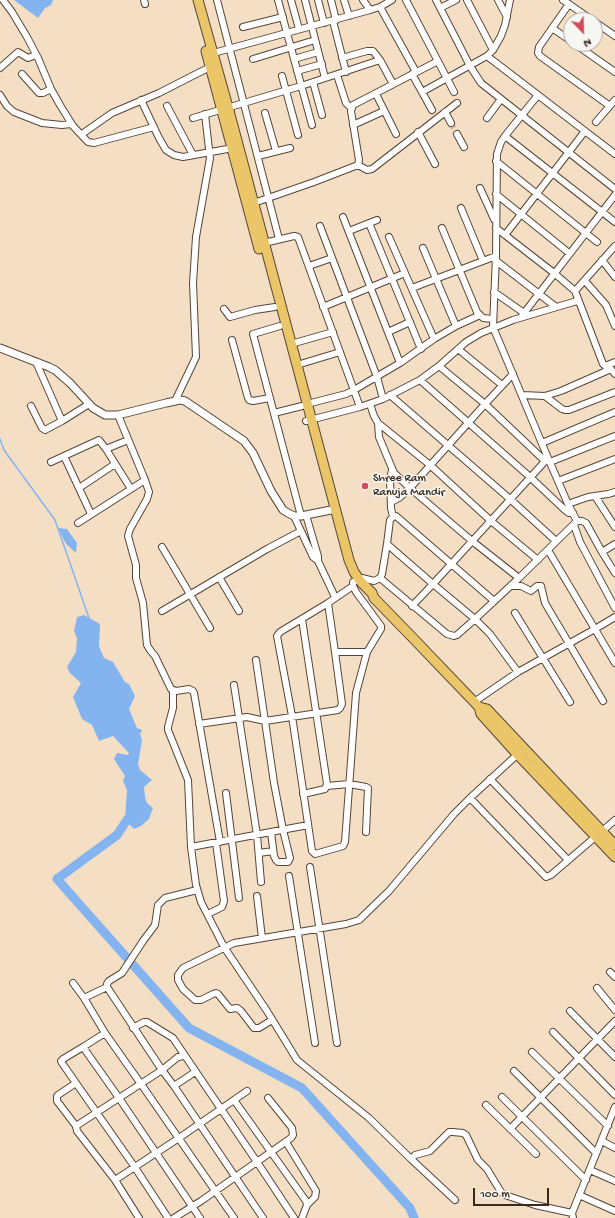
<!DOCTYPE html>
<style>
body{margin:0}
#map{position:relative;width:615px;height:1218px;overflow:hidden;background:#f4dfc5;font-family:"Gochi Hand",sans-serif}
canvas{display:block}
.north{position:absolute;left:563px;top:12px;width:40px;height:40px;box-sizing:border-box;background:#f6f6f2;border:1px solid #aba49d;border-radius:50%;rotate:157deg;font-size:11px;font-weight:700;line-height:16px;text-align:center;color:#3b2a1e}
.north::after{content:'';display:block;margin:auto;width:14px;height:18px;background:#d1495b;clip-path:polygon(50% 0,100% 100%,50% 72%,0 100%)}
.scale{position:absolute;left:473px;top:1188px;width:76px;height:18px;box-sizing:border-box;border:2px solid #3b2a1e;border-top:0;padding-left:5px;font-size:12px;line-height:14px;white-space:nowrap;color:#3b2a1e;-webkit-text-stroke:3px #f6f6f2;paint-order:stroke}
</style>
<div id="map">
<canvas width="615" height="1218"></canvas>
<div class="north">N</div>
<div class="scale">100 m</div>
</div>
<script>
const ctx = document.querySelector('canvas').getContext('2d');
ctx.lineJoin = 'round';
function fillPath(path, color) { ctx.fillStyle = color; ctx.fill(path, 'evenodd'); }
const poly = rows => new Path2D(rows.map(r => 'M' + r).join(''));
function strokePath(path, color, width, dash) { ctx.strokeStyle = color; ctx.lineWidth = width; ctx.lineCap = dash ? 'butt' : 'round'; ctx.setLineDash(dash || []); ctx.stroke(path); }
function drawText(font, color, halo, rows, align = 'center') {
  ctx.font = font + ' "Gochi Hand",sans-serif'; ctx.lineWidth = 3; ctx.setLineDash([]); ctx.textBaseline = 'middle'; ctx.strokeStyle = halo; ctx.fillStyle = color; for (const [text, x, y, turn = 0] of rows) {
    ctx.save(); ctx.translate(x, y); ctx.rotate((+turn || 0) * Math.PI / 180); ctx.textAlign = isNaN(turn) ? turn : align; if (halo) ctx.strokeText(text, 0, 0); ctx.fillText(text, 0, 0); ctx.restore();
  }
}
const water = poly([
 [14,0,53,0,51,5,45,8,38,18],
 [58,528,67,529,77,543,76,553,66,544],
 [84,615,100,624,99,646,104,658,113,662,125,682,129,684,135,696,129,709,137,728,142,730,140,734,142,740,138,764,140,770,152,780,144,787,145,797,147,803,153,808,149,819,141,826,134,829,125,820,127,790,123,781,125,776,114,759,117,753,128,755,129,753,113,736,99,741,92,725,82,719,73,697,81,683,70,673,67,667,76,652,77,638,74,631,77,617]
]);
const stream = poly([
 [0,439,4,450,55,520,89,618]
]);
const river = poly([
 [133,811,117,835,57,879,189,1028,302,1088,410,1208,414,1218]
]);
const minorTunnel = poly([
 [451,123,457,134]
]);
const minor = poly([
 [3,0,12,12,27,37,38,58,51,89,60,105,73,126,88,142,94,143,154,127],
 [144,0,145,4],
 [217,0,279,239],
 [278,0,312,125],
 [291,0,299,29],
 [305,0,325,78],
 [318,0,324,23],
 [331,0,336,20],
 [344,0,349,16],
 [363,0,370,10],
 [406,0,454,92],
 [436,0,470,66,481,83,615,189],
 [467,0,493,50],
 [498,0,507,17],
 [563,0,592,20],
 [569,4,539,47,538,53,540,56,610,106],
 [380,7,416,72],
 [440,8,456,0],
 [333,21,346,72],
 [595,22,615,36],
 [243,27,283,17],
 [552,28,571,41],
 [575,44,615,72],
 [210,54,370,10,380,7,392,0],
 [487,56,615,154],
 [342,58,367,51,373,51,380,60,393,84],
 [253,59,315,40],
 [294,59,318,52],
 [0,68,18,52,28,58,36,55],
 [297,71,322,64],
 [22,74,39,93,43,93,51,89],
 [412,74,432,110],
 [337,75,346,103,351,108],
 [282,76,298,135],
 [313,82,322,115],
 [422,92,487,56,493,50,501,36,505,25,510,0],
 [376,94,396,134],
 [0,95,7,106,14,112,42,123,62,125,71,124],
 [538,95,505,136,501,142,497,154,496,256,493,327,548,458,568,504,577,521],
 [141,100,159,138,166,150,174,155,183,157,233,148],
 [167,106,193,155],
 [445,112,451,123],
 [265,113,276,151],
 [193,118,301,86,380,60],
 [487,118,501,99],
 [596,122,615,100],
 [353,125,384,111],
 [418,132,435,164],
 [82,134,112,113,159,93,210,67],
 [457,134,464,147],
 [505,136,615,222],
 [258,156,290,148],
 [496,161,597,242],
 [358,165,367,170,372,169,457,103],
 [480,188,494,219],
 [496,194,569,253],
 [251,204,314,182,358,165,359,160,351,111,353,105,438,61],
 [461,208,483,261],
 [343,217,400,363],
 [369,223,421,349],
 [320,226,377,377,383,399],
 [442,228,477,312,483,318,493,319],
 [496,228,554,273,575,291,603,364,611,369,615,374],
 [349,231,377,220],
 [505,235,585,131],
 [389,237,434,339],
 [264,243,294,236,298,237,360,407],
 [423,248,456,326],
 [495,260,556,307],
 [602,260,615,277],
 [309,266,332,258],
 [585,281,606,305,615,326],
 [412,288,496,256],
 [575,291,615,246],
 [494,292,524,313],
 [323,307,405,273],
 [224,309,230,317,255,310,275,307],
 [521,317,615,195],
 [280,326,253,334,301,516],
 [388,332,410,322],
 [232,340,248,398,249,400,253,401,270,398],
 [291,344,333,332],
 [458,349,502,385],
 [36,362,62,421],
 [297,365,340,352],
 [439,366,485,404,545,461],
 [605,366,615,362],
 [420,380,530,477,565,510,569,513,573,513],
 [390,395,510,499,556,541],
 [522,395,545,396,561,391,611,369],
 [545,396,562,409,565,410,569,410,615,392],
 [175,401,196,357,193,283,196,237,210,158,205,114],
 [307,404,346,394,354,390,400,363,434,339,456,326,480,315],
 [370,404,374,416,378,423,379,437,394,473,410,488,472,541,519,578],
 [31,406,42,428,45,430,62,421,89,404],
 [274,413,302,406],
 [118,415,145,480,149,492,147,499,130,529,128,536,136,565,136,578,143,603,147,645,150,650,155,656,171,689,176,691,189,689,193,691,194,693,220,842],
 [306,421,360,407,383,399,420,380,439,366,466,342,481,333,513,320,577,301],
 [378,423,430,465,491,521,538,560],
 [542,443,615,412],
 [106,449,128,440],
 [64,456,91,514],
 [51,462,99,440,106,449,131,489],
 [550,462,615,436],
 [392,470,390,479,391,508,393,517],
 [558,481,615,459],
 [79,488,115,464],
 [595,496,615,527],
 [391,502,399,498,410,488,485,404,513,374],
 [568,504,588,497,608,494,615,492],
 [306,515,318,556,318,561],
 [294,516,313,557,318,561,335,597],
 [78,523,145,480],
 [574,525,580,542,615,608],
 [387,544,390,520,393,517,396,516,494,601],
 [615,544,602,552,615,573],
 [162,547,210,628],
 [548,550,615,663],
 [219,577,239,611],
 [380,578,447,634,454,636,457,635,475,619,519,578,577,521,582,521,586,523,602,552],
 [353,586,328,603,280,632,277,636,292,716,312,851,315,854,343,846,345,842,356,693,367,652,381,629,381,626,356,592,353,586,353,582,362,578,374,581,380,578,382,574,387,544,433,584,412,606],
 [511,586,521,586,531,591,537,586,541,586,545,603,603,701],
 [328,603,335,652],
 [162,611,267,549,301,531],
 [515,613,570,702],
 [302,619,327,784,325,789,303,794],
 [518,672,490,634,475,619,433,584,548,458],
 [234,685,257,835,261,882],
 [173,690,173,708,168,727,168,730,188,780,191,847,196,885,201,902,224,947,267,1011,297,1060,369,1118,411,1159,455,1200],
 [474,702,518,672,595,629,615,617],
 [199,724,247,717,265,721,256,660],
 [490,779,568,860],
 [327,786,349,784,366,787,368,788,366,832],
 [226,793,239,898],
 [470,798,546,877,551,875,615,820],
 [271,832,274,856,276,860,278,862,288,862,290,858,283,830,274,783,265,721,338,710,340,708,342,704,335,652,367,652],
 [191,847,308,825],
 [259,853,273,851],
 [310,867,337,1043],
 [289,876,315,1043],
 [197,890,165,898,158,905,155,925,143,941,122,973,109,981,107,984,107,987,162,1070,174,1086,263,1218],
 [257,896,262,938],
 [208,914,222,907,224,901,216,843],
 [610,972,615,977],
 [73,983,84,998,105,1033,141,1084,234,1218],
 [597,988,615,1010],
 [84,998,107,987],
 [570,1011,615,1057],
 [272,1020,259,1028,254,1028,241,1011,237,1008,230,1009,218,994,216,993,213,994,201,1000,195,1000,183,989,178,980,178,975,183,968,234,943,346,924,359,920,389,891,454,814,470,798,519,753],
 [133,1028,144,1022,147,1022,173,1038,257,1162,294,1218],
 [553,1032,615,1095],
 [105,1033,83,1047,119,1098,200,1218],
 [83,1047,63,1059,61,1061,62,1063,134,1166,168,1218],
 [532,1052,608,1126],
 [514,1071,596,1153],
 [76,1083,58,1095,57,1096,57,1101,76,1126,77,1131,115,1180,139,1218],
 [174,1086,195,1072],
 [502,1097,586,1180],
 [234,1100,306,1201,307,1205,302,1218],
 [486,1105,536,1154],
 [76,1126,162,1070,178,1057,184,1056],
 [510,1129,615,1021],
 [602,1141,615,1148],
 [286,1142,316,1191,315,1197,307,1205],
 [411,1159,415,1155,430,1151,449,1132,453,1132,463,1133,466,1135,478,1160,487,1169,501,1192,505,1195,535,1205,572,1213],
 [590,1170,615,1181],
 [115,1180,179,1138,247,1091],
 [579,1195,615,1211],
 [174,1218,201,1201,291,1138,293,1135,292,1128,268,1098],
 [573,1218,572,1213,615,1107]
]);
const tertiary = poly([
 [0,348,49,367,55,370,70,383,93,408,105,415,118,415,166,403,180,400,185,401,244,441,253,453,271,491,283,510,288,513,294,516,301,516,336,509]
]);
const primary = poly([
 [198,0,228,107,321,455,349,560,354,572,361,582,372,593,374,598,410,635,479,707,487,709,615,845],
 [206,51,259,249],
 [479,707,481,714,517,754,615,857]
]);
const markers = [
 [365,486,4,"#d1495b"]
];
const poiNames = [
 ["Shree Ram",373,479],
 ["Ranuja Mandir",373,493]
];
fillPath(water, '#84b4ef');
strokePath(stream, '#84b4ef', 1.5);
strokePath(river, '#84b4ef', 9);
strokePath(minorTunnel, '#cfbba4', 6, [6, 3]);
strokePath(minor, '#574537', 8);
strokePath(tertiary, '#574537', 9);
strokePath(primary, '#574537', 11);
strokePath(minor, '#fff', 6);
strokePath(tertiary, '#fff', 7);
strokePath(primary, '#eac669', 9);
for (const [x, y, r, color] of markers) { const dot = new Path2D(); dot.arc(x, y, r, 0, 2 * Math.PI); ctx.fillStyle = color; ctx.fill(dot); strokePath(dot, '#f6f6f2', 1.5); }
drawText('12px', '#3b2a1e', '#f6f6f2', poiNames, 'left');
</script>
